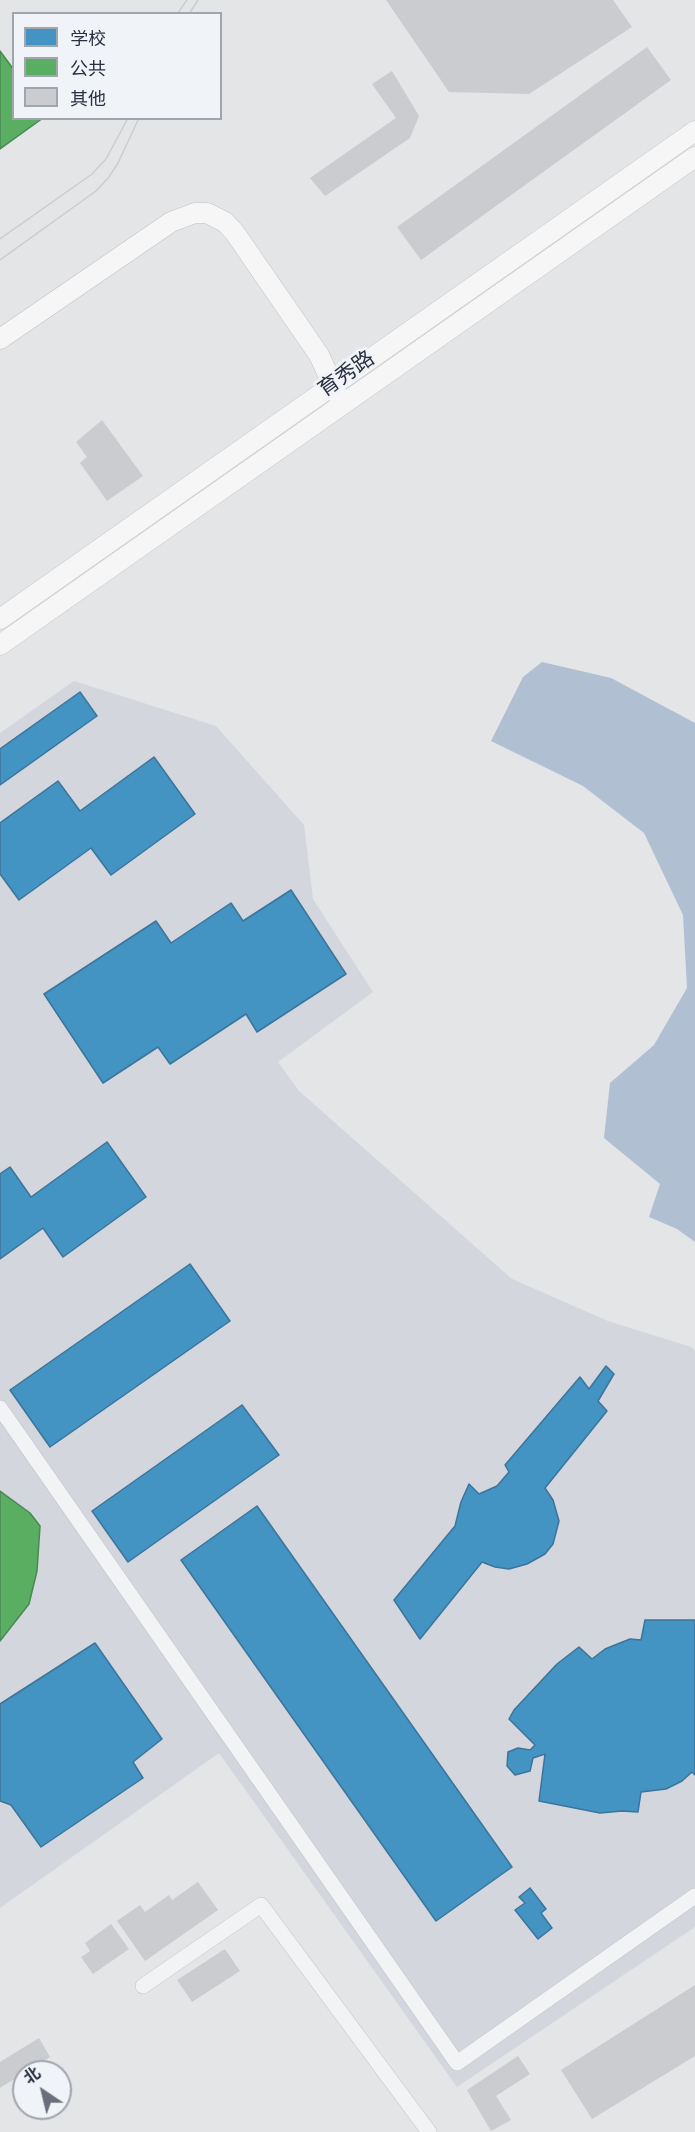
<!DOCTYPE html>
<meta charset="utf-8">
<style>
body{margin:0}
#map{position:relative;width:695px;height:2132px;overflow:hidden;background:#e3e5e7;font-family:"Sofia Sans Condensed","Noto Sans SC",sans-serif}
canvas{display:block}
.legend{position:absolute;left:12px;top:12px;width:210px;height:108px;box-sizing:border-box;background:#f0f3f7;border:2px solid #a0a5ae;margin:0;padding:8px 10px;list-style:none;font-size:18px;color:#293041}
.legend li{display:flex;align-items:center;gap:12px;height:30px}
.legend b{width:30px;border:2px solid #a0a5ae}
.north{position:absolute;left:12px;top:2060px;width:60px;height:60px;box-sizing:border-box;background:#f0f3f7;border:2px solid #a0a5ae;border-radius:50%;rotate:325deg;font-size:16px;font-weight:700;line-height:24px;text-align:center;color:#293041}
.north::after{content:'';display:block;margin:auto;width:21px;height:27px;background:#6a6f7b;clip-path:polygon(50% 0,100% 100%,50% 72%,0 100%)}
</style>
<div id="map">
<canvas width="695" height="2132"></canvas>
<ul class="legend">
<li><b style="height:16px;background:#4393c3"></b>学校</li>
<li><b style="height:16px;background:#5aae61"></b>公共</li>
<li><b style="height:16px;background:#cacccf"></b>其他</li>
</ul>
<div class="north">北</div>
</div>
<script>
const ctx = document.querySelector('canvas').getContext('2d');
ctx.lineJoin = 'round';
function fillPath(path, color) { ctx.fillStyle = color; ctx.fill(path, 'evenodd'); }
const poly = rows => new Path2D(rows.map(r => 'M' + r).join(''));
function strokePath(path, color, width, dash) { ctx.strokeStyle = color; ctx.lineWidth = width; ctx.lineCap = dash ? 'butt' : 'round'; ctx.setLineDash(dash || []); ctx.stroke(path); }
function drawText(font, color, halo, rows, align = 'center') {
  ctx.font = font + ' "Sofia Sans Condensed","Noto Sans SC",sans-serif'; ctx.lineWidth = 6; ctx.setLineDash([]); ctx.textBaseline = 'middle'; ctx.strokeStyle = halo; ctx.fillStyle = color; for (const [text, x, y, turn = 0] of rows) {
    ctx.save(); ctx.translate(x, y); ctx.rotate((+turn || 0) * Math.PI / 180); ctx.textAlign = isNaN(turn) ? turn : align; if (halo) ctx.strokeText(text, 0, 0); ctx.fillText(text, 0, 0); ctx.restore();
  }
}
const built = poly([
 [74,681,216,726,304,825,313,899,373,992,278,1062,299,1091,512,1279,608,1321,691,1347,695,1351,695,1927,457,2087,219,1753,0,1908,0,733]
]);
const water = poly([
 [542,662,611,678,695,723,695,1242,677,1229,649,1217,660,1184,604,1138,610,1083,654,1045,687,988,683,915,644,833,583,786,491,741,523,677]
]);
const schools = poly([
 [80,692,97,716,0,785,0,749,80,692],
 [154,757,195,814,111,875,91,848,19,900,0,874,0,823,58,781,80,811,154,757],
 [291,890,346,974,257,1032,246,1014,170,1064,158,1047,103,1083,44,994,156,921,171,943,231,903,243,921,291,890],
 [107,1142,146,1197,63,1257,43,1228,0,1259,0,1174,10,1167,31,1197,107,1142],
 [190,1264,230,1321,50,1447,10,1390,190,1264],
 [606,1366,614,1374,598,1401,607,1411,545,1488,553,1500,559,1521,553,1544,545,1554,527,1564,509,1569,495,1567,482,1562,420,1639,394,1600,455,1526,461,1502,469,1484,479,1494,497,1486,509,1472,505,1465,580,1377,589,1389,606,1366],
 [242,1405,279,1455,128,1562,92,1511,242,1405],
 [257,1506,512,1867,436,1921,181,1560,257,1506],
 [645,1620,695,1620,695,1775,692,1772,682,1781,666,1789,641,1792,638,1812,622,1811,600,1813,539,1801,545,1754,533,1758,530,1771,515,1775,507,1766,508,1752,518,1748,530,1750,535,1745,509,1719,514,1710,557,1664,579,1647,592,1659,605,1649,630,1639,641,1640,645,1620],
 [95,1643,162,1739,133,1762,143,1778,41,1847,11,1805,0,1801,0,1704,95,1643],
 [530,1888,546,1909,541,1913,552,1928,538,1939,515,1910,525,1903,519,1897,530,1888]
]);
const public = poly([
 [0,51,14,70,14,118,43,118,0,149,0,51],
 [0,1491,30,1513,40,1526,37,1571,29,1604,0,1641,0,1491]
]);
const building = poly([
 [386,0,613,0,632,27,529,94,449,92],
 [647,47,671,80,421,260,397,227],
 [392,71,419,116,410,138,325,196,310,178,396,118,372,84],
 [102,420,143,476,107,501,80,463,87,457,76,442],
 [198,1882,218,1910,145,1961,117,1921,140,1905,145,1912,169,1895,172,1900],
 [111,1924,129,1949,93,1974,81,1957,90,1951,85,1943],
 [225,1949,240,1971,192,2002,177,1980],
 [695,1985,695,2056,592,2119,561,2070],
 [39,2038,50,2057,0,2088,0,2062],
 [518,2056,530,2074,496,2096,511,2120,491,2131,467,2090]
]);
const street = poly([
 [0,1408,457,2063,695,1896],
 [143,1986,261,1905,429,2132]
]);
const secondary = poly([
 [0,339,171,222,195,213,207,213,225,222,235,233,319,355,337,394],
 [0,619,695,131],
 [0,645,695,157]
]);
const tram = poly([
 [177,14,187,0],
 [189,14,198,0],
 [0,239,92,174,106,159,128,118],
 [0,260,96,191,109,177,118,163,139,118]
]);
const streetNames = [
 ["育秀路",347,375,-35]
];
fillPath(built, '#d3d6dc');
fillPath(water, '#b1bfd2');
fillPath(schools, '#4393c3');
strokePath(schools, '#3b759c', 1.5);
fillPath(public, '#5aae61');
strokePath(public, '#4b8857', 1.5);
fillPath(building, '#cacccf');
strokePath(street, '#c0c2c5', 16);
strokePath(secondary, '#c0c2c5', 21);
strokePath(street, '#f2f3f4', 15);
strokePath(secondary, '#f6f6f7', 20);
strokePath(tram, '#cbcdd0', 1.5);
drawText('21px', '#293041', '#f0f3f7', streetNames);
</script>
